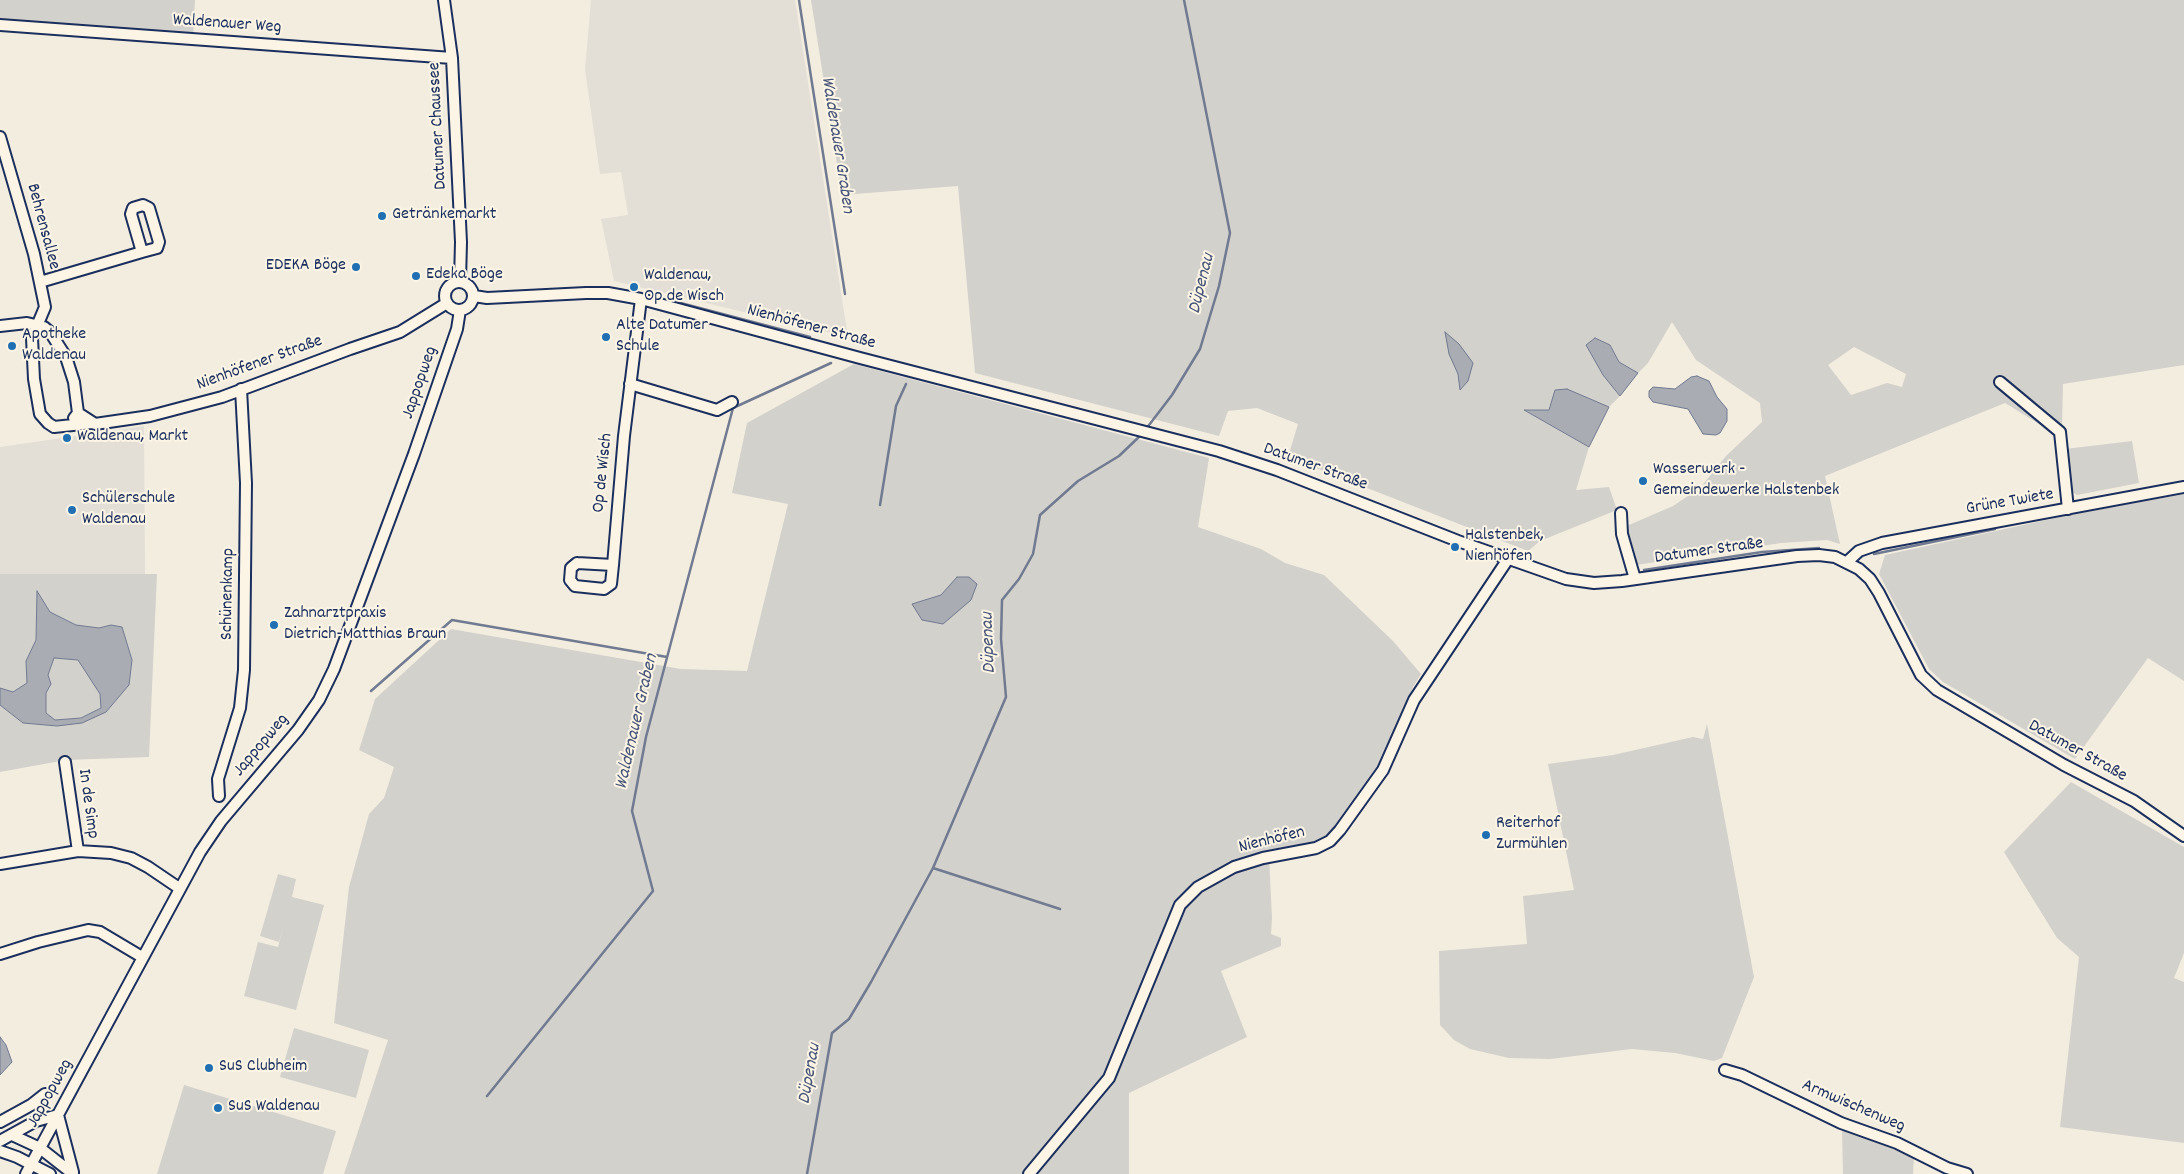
<!DOCTYPE html>
<meta charset="utf-8">
<style>
body{margin:0}
canvas{display:block;background:#f3ede0}
</style>
<canvas width="2184" height="1174"></canvas>
<script>
const ctx = document.querySelector('canvas').getContext('2d');
ctx.lineJoin = 'round';
function fillPath(path, color) { ctx.fillStyle = color; ctx.fill(path, 'evenodd'); }
const poly = rows => new Path2D(rows.map(r => 'M' + r).join(''));
function strokePath(path, color, width, dash) { ctx.strokeStyle = color; ctx.lineWidth = width; ctx.lineCap = dash ? 'butt' : 'round'; ctx.setLineDash(dash || []); ctx.stroke(path); }
function drawText(font, color, halo, rows, align = 'center') {
  ctx.font = font + ' Dekko,sans-serif'; ctx.lineWidth = 4; ctx.setLineDash([]); ctx.textBaseline = 'middle'; ctx.strokeStyle = halo; ctx.fillStyle = color; for (const [text, x, y, turn = 0] of rows) {
    ctx.save(); ctx.translate(x, y); ctx.rotate((+turn || 0) * Math.PI / 180); ctx.textAlign = isNaN(turn) ? turn : align; if (halo) ctx.strokeText(text, 0, 0); ctx.fillText(text, 0, 0); ctx.restore();
  }
}
const built = poly([
 [591,0,795,0,848,337,614,281,601,219,628,215,621,172,600,174,585,70],
 [144,426,145,574,0,574,0,447]
]);
const green = poly([
 [0,0,195,0,193,38,0,21],
 [811,0,2184,0,2184,365,2063,384,2062,428,2049,430,2005,403,1825,476,1840,544,1827,540,1781,543,1636,565,1627,536,1629,525,1673,506,1700,488,1726,456,1762,422,1760,403,1696,360,1672,322,1648,363,1638,373,1619,362,1610,345,1595,338,1586,345,1603,375,1620,396,1609,407,1567,389,1549,410,1525,411,1589,447,1576,490,1609,487,1617,510,1540,541,1528,551,1288,457,1298,424,1257,408,1228,411,1219,436,975,373,958,186,842,195],
 [1854,347,1906,374,1902,387,1887,383,1851,395,1828,365],
 [854,364,1209,458,1198,527,1261,549,1285,563,1324,575,1393,641,1421,674,1413,687,1378,768,1341,827,1306,846,1269,857,1272,918,1271,934,1281,938,1281,946,1221,971,1247,1037,1129,1093,1129,1174,1037,1174,1072,1132,1064,1126,1024,1174,344,1174,388,1040,334,1023,349,887,369,814,384,798,394,767,359,750,375,699,451,629,681,669,747,671,788,504,732,493,747,423],
 [2132,441,2139,483,2077,495,2071,491,2065,449],
 [2184,494,2184,681,2148,658,2075,759,1943,682,1929,669,1879,574,1885,555,2074,514],
 [0,574,157,574,149,757,66,760,0,772,0,705,23,723,57,726,106,712,129,685,132,660,122,627,111,625,99,628,76,625,50,612,37,592,36,640,26,661,27,683,13,692,0,688],
 [54,658,78,660,100,694,101,708,81,718,55,720,46,713,46,693,51,684,48,675],
 [1707,724,1754,977,1722,1058,1714,1061,1675,1053,1632,1049,1550,1059,1509,1058,1470,1049,1454,1040,1440,1025,1439,951,1527,944,1523,896,1574,890,1548,764,1613,755,1693,737,1703,739],
 [2071,782,2184,847,2184,953,2174,978,2184,982,2184,1143,2060,1127,2079,957,2057,938,2004,852],
 [278,874,296,879,292,897,324,905,296,1010,244,996,258,942,278,947,285,920,279,942,260,936],
 [294,1028,369,1050,356,1098,280,1077],
 [184,1085,336,1131,323,1174,157,1174],
 [1842,1129,1914,1157,1913,1174,1843,1174]
]);
const water = poly([
 [1445,332,1459,344,1473,363,1468,381,1460,390,1458,374,1449,354,1445,332],
 [1595,338,1610,345,1619,362,1638,373,1620,396,1603,375,1586,345,1595,338],
 [1697,376,1709,381,1717,397,1727,409,1727,421,1720,433,1716,435,1703,434,1688,409,1653,402,1649,397,1649,391,1653,387,1675,389,1691,377,1697,376],
 [1567,389,1609,407,1589,447,1524,410,1549,410,1555,390,1567,389],
 [957,577,969,577,977,584,971,600,943,624,922,620,912,604,941,595,957,577],
 [37,591,50,612,76,625,99,628,111,625,122,627,132,660,129,685,106,712,82,723,57,726,23,723,0,705,0,688,13,692,27,683,26,661,36,640,37,591],
 [54,658,78,660,100,694,101,708,81,718,55,720,46,713,46,693,51,684,48,675,54,658],
 [0,1037,6,1045,12,1062,0,1075,0,1037]
]);
const stream = poly([
 [799,0,845,294],
 [673,301,810,337],
 [1146,429,1172,395,1200,349,1219,286,1230,233,1184,0],
 [880,505,896,406,906,384],
 [1874,554,1995,529],
 [1644,570,1762,552,1819,548],
 [371,691,452,620,667,657],
 [933,868,1060,909],
 [487,1096,653,891,632,811,646,737,733,408,831,363],
 [807,1174,832,1033,849,1019,871,982,933,868,1006,697,1001,639,1002,600,1019,579,1033,554,1040,515,1078,481,1119,456,1141,435]
]);
const minor = poly([
 [444,0,452,58,461,242,460,281],
 [0,25,452,58],
 [0,137,34,254,45,307,32,338,34,379,40,414,48,423,54,427,92,423],
 '445 296a14 14 0 1 1 28 0a14 14 0 1 1-28 0Z',
 [40,282,142,252,157,248,159,242,149,208,143,205,133,208,131,214,142,252],
 [474,296,487,298,586,293,608,293,641,299,860,358,1219,451,1277,470,1458,541,1566,579,1594,583,1622,581,1797,556,1819,555,1835,557,1859,569,1870,579,1879,593,1921,675,1937,690,2064,765,2134,801,2184,836],
 [0,326,27,323,44,327,50,332,66,357,74,382,78,413,74,418],
 [2000,382,2060,432,2068,509],
 [630,384,717,410,732,402],
 [78,413,95,424,150,416,222,397,350,349,400,332,447,303],
 [1621,513,1622,534,1635,579],
 [1847,562,1859,551,1882,543,2184,487],
 [577,563,613,565,611,584,604,589,575,586,570,580,571,568,577,563],
 [613,565,624,436,641,299],
 [65,762,78,851],
 [219,796,218,779,240,708,244,670,246,483,241,389],
 [0,864,78,851,111,853,131,858,148,867,179,888],
 [0,954,38,942,88,930,100,932,142,957],
 [1725,1070,1742,1075,1841,1123,1897,1143,1947,1168,1967,1174],
 [58,1115,73,1172],
 [0,1122,31,1105,45,1094],
 [12,1135,40,1148,73,1174],
 [0,1141,36,1121,58,1115],
 [0,1151,17,1157,50,1174],
 [26,1174,200,852,221,821,298,730,319,700,334,669,414,454,457,329,460,310],
 [1029,1174,1109,1078,1180,905,1198,887,1234,867,1263,858,1316,848,1330,841,1340,830,1383,770,1414,700,1508,559]
]);
const markers = [
 [382,216,5,"#1f6fb2"],
 [356,267,5,"#1f6fb2"],
 [416,276,5,"#1f6fb2"],
 [634,287,5,"#1f6fb2"],
 [606,337,5,"#1f6fb2"],
 [12,346,5,"#1f6fb2"],
 [67,438,5,"#1f6fb2"],
 [1643,481,5,"#1f6fb2"],
 [72,510,5,"#1f6fb2"],
 [1455,547,5,"#1f6fb2"],
 [274,625,5,"#1f6fb2"],
 [1486,835,5,"#1f6fb2"],
 [209,1068,5,"#1f6fb2"],
 [218,1108,5,"#1f6fb2"]
];
const streetNames = [
 ["Waldenauer Weg",227,25,4],
 ["Datumer Chaussee",439,126,-93],
 ["Behrensallee",42,227,75],
 ["Nienhöfener Straße",811,328,15],
 ["Nienhöfener Straße",260,364,-20],
 ["Jappopweg",421,383,-71],
 ["Datumer Straße",1315,468,20],
 ["Op de Wisch",604,473,-84],
 ["Grüne Twiete",2010,503,-10],
 ["Datumer Straße",1709,552,-8],
 ["Schünenkamp",229,594,-89],
 ["Jappopweg",262,746,-50],
 ["Datumer Straße",2077,752,29],
 ["In de Simp",87,804,82],
 ["Nienhöfen",1272,841,-14],
 ["Jappopweg",51,1094,-61],
 ["Armwischenweg",1853,1107,23]
];
const poiNames = [
 ["Getränkemarkt",392,216],
 ["EDEKA Böge",346,267,"right"],
 ["Edeka Böge",426,276],
 ["Waldenau,",644,277],
 ["Op de Wisch",644,298],
 ["Alte Datumer",616,327],
 ["Schule",616,348],
 ["Apotheke",22,336],
 ["Waldenau",22,357],
 ["Waldenau, Markt",77,438],
 ["Wasserwerk -",1653,471],
 ["Gemeindewerke Halstenbek",1653,492],
 ["Schülerschule",82,500],
 ["Waldenau",82,521],
 ["Halstenbek,",1465,537],
 ["Nienhöfen",1465,558],
 ["Zahnarztpraxis",284,615],
 ["Dietrich-Matthias Braun",284,636],
 ["Reiterhof",1496,825],
 ["Zurmühlen",1496,846],
 ["SuS Clubheim",219,1068],
 ["SuS Waldenau",228,1108]
];
const waterNames = [
 ["Waldenauer Graben",836,145,81],
 ["Düpenau",1203,284,-76],
 ["Düpenau",990,643,-92],
 ["Waldenauer Graben",638,722,-77],
 ["Düpenau",811,1074,-80]
];
fillPath(built, '#e3dfd6');
fillPath(green, '#d3d1cc');
fillPath(water, '#a9acb3');
strokePath(water, '#707a91', 1);
strokePath(stream, '#707a91', 2.5);
strokePath(minor, '#1b2f5e', 14);
strokePath(minor, '#fcf5e5', 10);
for (const [x, y, r, color] of markers) { const dot = new Path2D(); dot.arc(x, y, r, 0, 2 * Math.PI); ctx.fillStyle = color; ctx.fill(dot); strokePath(dot, '#fcf5e5', 2); }
drawText('18px', '#1b2f5e', '#fcf5e5', streetNames);
drawText('18px', '#1b2f5e', '#fcf5e5', poiNames, 'left');
drawText('italic 19px', '#465478', '#fcf5e5', waterNames);
</script>
